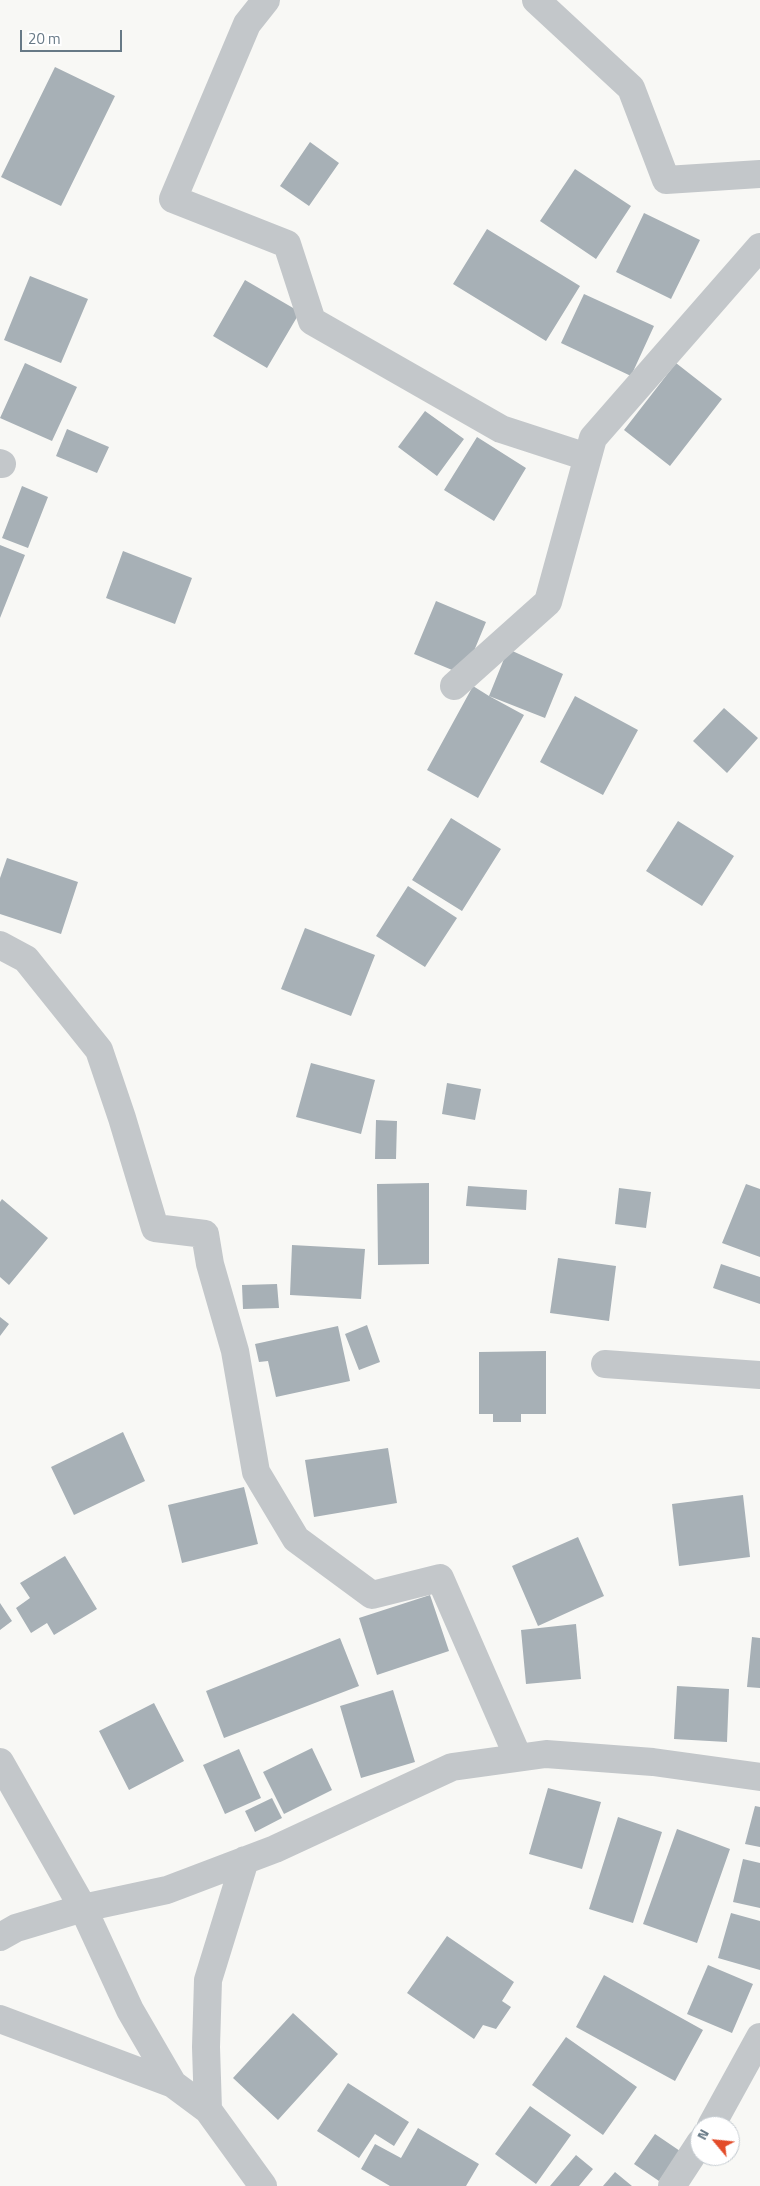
<!DOCTYPE html>
<style>
body{margin:0}
#map{position:relative;width:760px;height:2186px;overflow:hidden;background:#f8f8f5;font-family:"Titillium Web",sans-serif}
canvas{display:block}
.north{position:absolute;left:690px;top:2116px;width:50px;height:50px;box-sizing:border-box;background:#fff;border:1px solid #c2c9cf;border-radius:50%;rotate:298deg;font-size:14px;font-weight:700;line-height:20px;text-align:center;color:#677986}
.north::after{content:'';display:block;margin:auto;width:18px;height:22px;background:#e34c2a;clip-path:polygon(50% 0,100% 100%,50% 72%,0 100%)}
.scale{position:absolute;left:20px;top:30px;width:102px;height:22px;box-sizing:border-box;border:2px solid #677986;border-top:0;padding-left:6px;font-size:15px;line-height:18px;white-space:nowrap;color:#677986;-webkit-text-stroke:4px #fff;paint-order:stroke}
</style>
<div id="map">
<canvas width="760" height="2186"></canvas>
<div class="north">N</div>
<div class="scale">20 m</div>
</div>
<script>
const ctx = document.querySelector('canvas').getContext('2d');
ctx.lineJoin = 'round';
function fillPath(path, color) { ctx.fillStyle = color; ctx.fill(path, 'evenodd'); }
const poly = rows => new Path2D(rows.map(r => 'M' + r).join(''));
function strokePath(path, color, width, dash) { ctx.strokeStyle = color; ctx.lineWidth = width; ctx.lineCap = dash ? 'butt' : 'round'; ctx.setLineDash(dash || []); ctx.stroke(path); }
const building = poly([
 [55,67,115,96,61,206,1,177],
 [310,142,339,163,309,206,280,186],
 [575,169,631,206,596,259,540,221],
 [644,213,700,240,671,299,616,272],
 [487,229,580,286,546,341,453,284],
 [30,276,88,299,61,363,4,340],
 [245,280,300,312,267,368,213,336],
 [584,294,654,326,631,376,561,343],
 [25,363,77,387,52,441,0,418],
 [676,363,722,399,670,466,624,430],
 [425,411,464,439,437,476,398,447],
 [67,429,109,447,97,473,56,456],
 [477,437,526,468,494,521,444,490],
 [22,486,48,497,28,548,2,538],
 [0,545,25,555,0,618],
 [123,551,192,578,175,624,106,598],
 [436,601,486,622,464,675,414,654],
 [508,649,563,674,545,718,489,696,524,715,478,798,427,770,473,686,489,696],
 [575,696,638,730,603,795,540,762],
 [724,708,758,738,727,773,693,741],
 [451,818,501,849,462,911,412,880],
 [678,821,734,856,702,906,646,871],
 [7,858,78,882,61,934,0,914,0,878],
 [408,886,457,918,425,967,376,936],
 [305,928,375,955,351,1016,281,989],
 [311,1063,375,1080,361,1134,296,1117],
 [447,1083,481,1089,475,1120,442,1114],
 [376,1120,397,1121,396,1159,375,1159],
 [429,1183,429,1264,378,1265,377,1184],
 [746,1184,760,1189,760,1257,722,1243],
 [468,1186,527,1190,526,1210,466,1206],
 [619,1188,651,1192,646,1228,615,1224],
 [2,1199,48,1238,9,1285,0,1277,0,1202],
 [292,1245,365,1249,361,1299,290,1295],
 [558,1258,616,1266,609,1321,550,1313],
 [721,1264,760,1277,760,1304,713,1288],
 [277,1284,279,1308,243,1309,242,1285],
 [0,1317,9,1324,0,1336],
 [367,1325,380,1362,359,1370,345,1334],
 [338,1326,350,1381,276,1397,268,1361,259,1362,255,1344],
 [546,1351,546,1414,521,1414,521,1422,493,1422,493,1414,479,1414,479,1352],
 [123,1432,145,1481,74,1515,51,1467],
 [388,1448,397,1503,314,1517,305,1460],
 [244,1487,258,1544,182,1563,168,1505],
 [743,1495,750,1557,679,1566,672,1504],
 [578,1537,604,1596,538,1626,512,1566],
 [65,1556,97,1609,54,1635,47,1623,31,1633,16,1608,30,1598,20,1583],
 [430,1595,449,1651,377,1675,359,1618],
 [0,1603,12,1621,0,1630],
 [576,1624,581,1679,526,1684,521,1630],
 [752,1637,760,1638,760,1688,747,1687],
 [340,1638,359,1686,224,1738,206,1691],
 [677,1686,729,1689,727,1742,674,1739],
 [393,1690,415,1762,361,1778,340,1706],
 [154,1703,184,1761,129,1790,99,1731],
 [312,1748,332,1790,284,1814,263,1772],
 [239,1749,261,1798,225,1814,203,1765],
 [548,1788,601,1802,582,1869,529,1854],
 [272,1798,282,1818,255,1832,245,1811],
 [755,1806,760,1807,760,1847,745,1844],
 [618,1817,662,1832,633,1923,589,1909],
 [677,1829,730,1849,697,1943,643,1924],
 [743,1859,760,1863,760,1908,733,1902],
 [731,1913,760,1921,760,1970,718,1958],
 [447,1936,514,1982,502,2001,511,2007,496,2029,483,2025,474,2039,407,1993],
 [708,1965,753,1984,732,2033,687,2014],
 [604,1975,703,2030,675,2081,576,2027],
 [293,2013,338,2054,278,2120,233,2078],
 [566,2037,637,2087,603,2135,532,2085],
 [348,2083,409,2122,394,2146,375,2134,359,2158,317,2131],
 [530,2106,571,2135,536,2184,495,2154],
 [418,2128,479,2164,466,2186,390,2186,361,2169,375,2144,401,2158],
 [655,2134,680,2151,659,2181,634,2164],
 [576,2155,593,2169,579,2186,550,2186],
 [615,2172,632,2186,603,2186]
]);
const street = poly([
 [266,0,247,24,173,199,287,244,312,321,501,429,587,457],
 [536,0,631,88,666,180,760,174],
 [0,463,2,464],
 [454,686,548,602,593,438,760,247],
 [0,945,26,959,99,1050,122,1118,155,1228,205,1234,210,1264,235,1351,256,1472,296,1539,372,1595,440,1578,518,1757],
 [605,1364,760,1375],
 [0,1762,83,1908,130,2010,173,2084,208,2110,263,2186],
 [0,1937,16,1928,83,1908,167,1890,275,1849,452,1767,546,1754,653,1762,760,1777],
 [0,2019,173,2084],
 [208,2110,206,2047,208,1980,245,1860],
 [711,2126,760,2037],
 [672,2186,700,2143]
]);
fillPath(building, '#a7b0b6');
strokePath(street, '#c3c7ca', 28);
</script>
